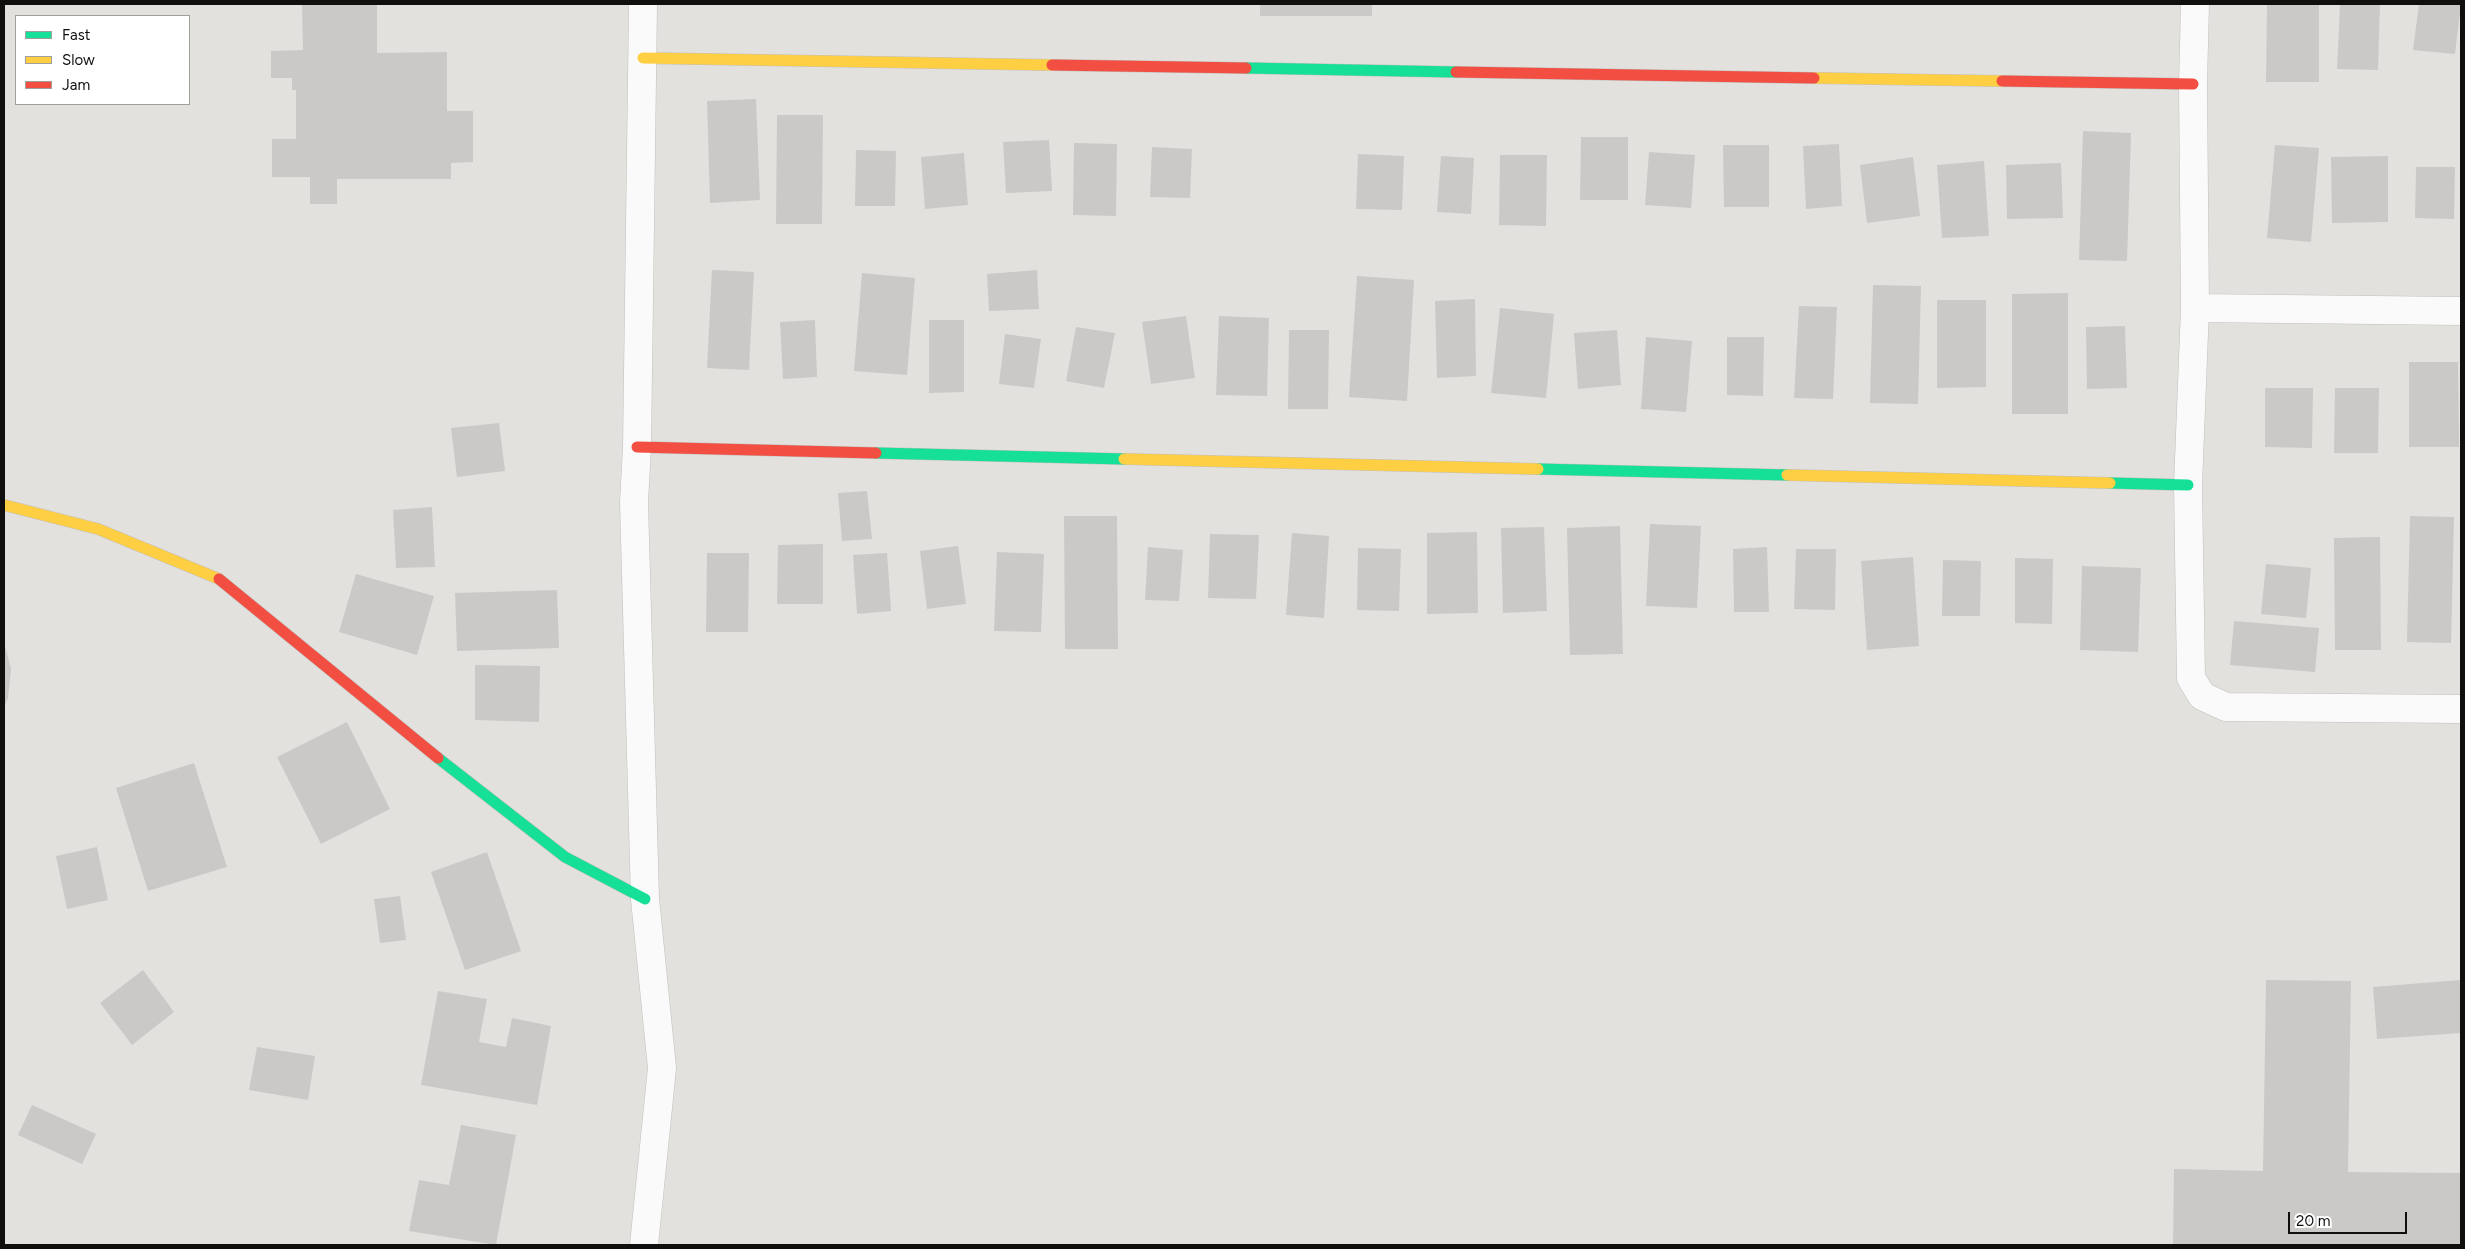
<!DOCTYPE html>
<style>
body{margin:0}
#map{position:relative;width:2465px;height:1249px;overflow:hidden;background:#e3e1de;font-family:Figtree,sans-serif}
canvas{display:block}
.frame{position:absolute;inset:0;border:5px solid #100f0d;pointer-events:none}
.legend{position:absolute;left:15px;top:15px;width:175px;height:90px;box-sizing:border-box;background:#fff;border:1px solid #9f9f9e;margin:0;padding:6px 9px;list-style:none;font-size:15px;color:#100f0d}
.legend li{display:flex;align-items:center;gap:10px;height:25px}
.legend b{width:25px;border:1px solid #9f9f9e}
.scale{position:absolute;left:2288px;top:1212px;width:119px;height:22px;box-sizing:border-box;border:2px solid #100f0d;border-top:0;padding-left:6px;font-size:15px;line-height:18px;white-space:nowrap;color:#100f0d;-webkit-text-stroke:4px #fff;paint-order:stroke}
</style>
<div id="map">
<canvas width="2465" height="1249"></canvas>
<div class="frame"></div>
<ul class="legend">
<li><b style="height:6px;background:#16e098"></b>Fast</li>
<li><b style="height:6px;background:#ffcf43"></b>Slow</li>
<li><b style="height:6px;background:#f24e42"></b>Jam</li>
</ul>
<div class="scale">20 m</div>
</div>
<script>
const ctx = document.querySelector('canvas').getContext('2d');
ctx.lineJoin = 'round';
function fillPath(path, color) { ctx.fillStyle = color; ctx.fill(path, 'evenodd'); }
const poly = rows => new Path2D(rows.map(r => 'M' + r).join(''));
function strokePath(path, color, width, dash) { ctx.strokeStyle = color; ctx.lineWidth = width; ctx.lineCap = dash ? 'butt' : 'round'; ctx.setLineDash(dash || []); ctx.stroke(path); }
const building = poly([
 [302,4,377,4,377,53,447,52,447,111,473,111,473,162,451,163,451,179,337,179,337,204,310,204,310,177,272,177,272,139,296,139,296,90,292,90,292,78,271,78,271,51,303,50],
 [1260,4,1372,4,1372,16,1260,16],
 [2267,4,2319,4,2319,82,2266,82],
 [2340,4,2380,4,2378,70,2337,69],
 [2419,4,2461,4,2455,54,2413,50],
 [756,99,760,200,710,203,707,101],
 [777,115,823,115,822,224,776,224],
 [2083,131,2131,133,2127,261,2079,260],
 [1581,137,1628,137,1628,200,1580,200],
 [1049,140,1052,191,1006,193,1003,142],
 [1074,143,1117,144,1116,216,1073,215],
 [1839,144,1842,206,1806,209,1803,146],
 [1723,145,1769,145,1769,207,1724,207],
 [2275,145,2319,148,2311,242,2267,238],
 [1152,147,1192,149,1190,198,1150,197],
 [856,150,896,151,895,206,855,206],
 [1649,152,1695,155,1691,208,1645,205],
 [964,153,968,205,925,209,921,157],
 [1358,154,1404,156,1402,210,1356,209],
 [1500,155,1547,155,1546,226,1499,225],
 [1441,156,1474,158,1471,214,1437,212],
 [2388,156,2388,222,2332,223,2331,157],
 [1913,157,1920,216,1867,223,1860,165],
 [1984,161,1989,236,1942,238,1937,165],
 [2061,163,2063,218,2007,219,2006,165],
 [2416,167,2455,167,2454,219,2415,218],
 [712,270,754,272,749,370,707,368],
 [1037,270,1039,309,989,311,987,274],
 [862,273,915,278,907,375,854,371],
 [1357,276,1414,280,1407,401,1349,397],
 [1873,285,1921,286,1918,404,1870,403],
 [2068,293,2068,414,2012,414,2012,294],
 [1475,299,1476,376,1437,378,1435,301],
 [1937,300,1986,300,1986,387,1937,388],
 [1799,306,1837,307,1833,399,1794,398],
 [1500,308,1554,314,1546,398,1491,393],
 [1186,316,1195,378,1151,384,1142,322],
 [1219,316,1269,318,1267,396,1216,395],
 [815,320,817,377,783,379,780,322],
 [929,320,964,320,964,392,929,393],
 [2125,326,2127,388,2087,389,2086,327],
 [1076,327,1115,333,1104,388,1066,381],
 [1289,330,1329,330,1328,409,1288,409],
 [1617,330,1621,385,1578,389,1574,333],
 [1005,334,1041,339,1034,388,999,384],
 [1646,337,1692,341,1686,412,1641,409],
 [1727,337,1764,337,1763,396,1727,395],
 [2409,362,2458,362,2459,447,2409,447],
 [2265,388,2313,388,2312,448,2265,447],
 [2335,388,2379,388,2378,453,2334,453],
 [499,423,505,471,457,477,451,428],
 [867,491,872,539,842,541,838,493],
 [432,507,435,567,396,568,393,510],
 [1064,516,1117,516,1118,649,1065,649],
 [2410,516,2454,517,2451,643,2407,642],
 [1650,524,1701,526,1697,608,1646,606],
 [1620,526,1623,654,1570,655,1567,528],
 [1544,527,1547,611,1503,613,1501,528],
 [1477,532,1478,613,1427,614,1427,533],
 [1292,533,1329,536,1324,618,1286,615],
 [1210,534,1259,535,1256,599,1208,598],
 [2380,537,2381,650,2335,650,2334,538],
 [823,544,823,604,777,604,778,545],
 [958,546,966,604,927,609,920,551],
 [1148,547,1183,550,1179,601,1145,600],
 [1767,547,1769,612,1734,612,1733,549],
 [1358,548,1401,549,1399,611,1357,610],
 [1796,549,1836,549,1835,610,1794,609],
 [997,552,1044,554,1041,632,994,631],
 [707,553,749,553,748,632,706,632],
 [887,553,891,611,857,614,853,555],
 [1913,557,1919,646,1867,650,1861,561],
 [2015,558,2053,559,2052,624,2015,623],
 [1943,560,1981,561,1980,616,1942,616],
 [2266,564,2311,568,2306,618,2261,614],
 [2082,566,2141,568,2138,652,2080,650],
 [356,574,434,596,417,655,339,632],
 [557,590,559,648,457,651,455,593],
 [2234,621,2319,628,2315,672,2230,665],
 [4,642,11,669,8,698,4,707],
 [475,665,540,666,539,722,475,720],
 [347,722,390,809,321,844,277,757],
 [194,763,227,867,148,891,116,788],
 [97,847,108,900,67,909,56,856],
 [487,852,521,951,465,970,431,872],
 [400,896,406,940,380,943,374,899],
 [143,970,174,1012,132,1045,100,1003],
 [2266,980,2351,981,2348,1172,2461,1173,2461,1245,2173,1245,2174,1169,2263,1171],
 [2461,980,2461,1033,2377,1039,2373,987],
 [438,991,487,999,479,1042,506,1047,512,1018,551,1026,537,1105,421,1085],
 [257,1047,315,1056,308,1100,249,1090],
 [32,1105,96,1134,82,1164,18,1135],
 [461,1125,516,1135,496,1245,409,1231,419,1180,449,1185]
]);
const street = poly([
 [643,4,637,447,634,502,645,899,662,1068,644,1245],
 [2195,4,2193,84,2195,308,2188,485,2191,678,2202,696,2226,707,2461,709],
 [2195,308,2461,311]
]);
const fast = poly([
 [1246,68,1456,72],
 [876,453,1124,459],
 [1538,469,1787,475],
 [2110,483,2188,485],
 [438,758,565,857,645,899]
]);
const slow = poly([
 [643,58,1052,65],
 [1814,78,2002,81],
 [1124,459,1538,469],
 [1787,475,2110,483],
 [4,505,98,529,219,579]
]);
const jam = poly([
 [1052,65,1246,68],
 [1456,72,1814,78],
 [2002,81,2193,84],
 [637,447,876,453],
 [219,579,438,758]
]);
fillPath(building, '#cbc9c7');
strokePath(street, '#c1bfbd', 29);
strokePath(fast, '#c1bfbd', 12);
strokePath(slow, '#c1bfbd', 12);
strokePath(jam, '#c1bfbd', 12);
strokePath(street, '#fbfafa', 28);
strokePath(fast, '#16e098', 11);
strokePath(slow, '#ffcf43', 11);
strokePath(jam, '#f24e42', 11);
</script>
